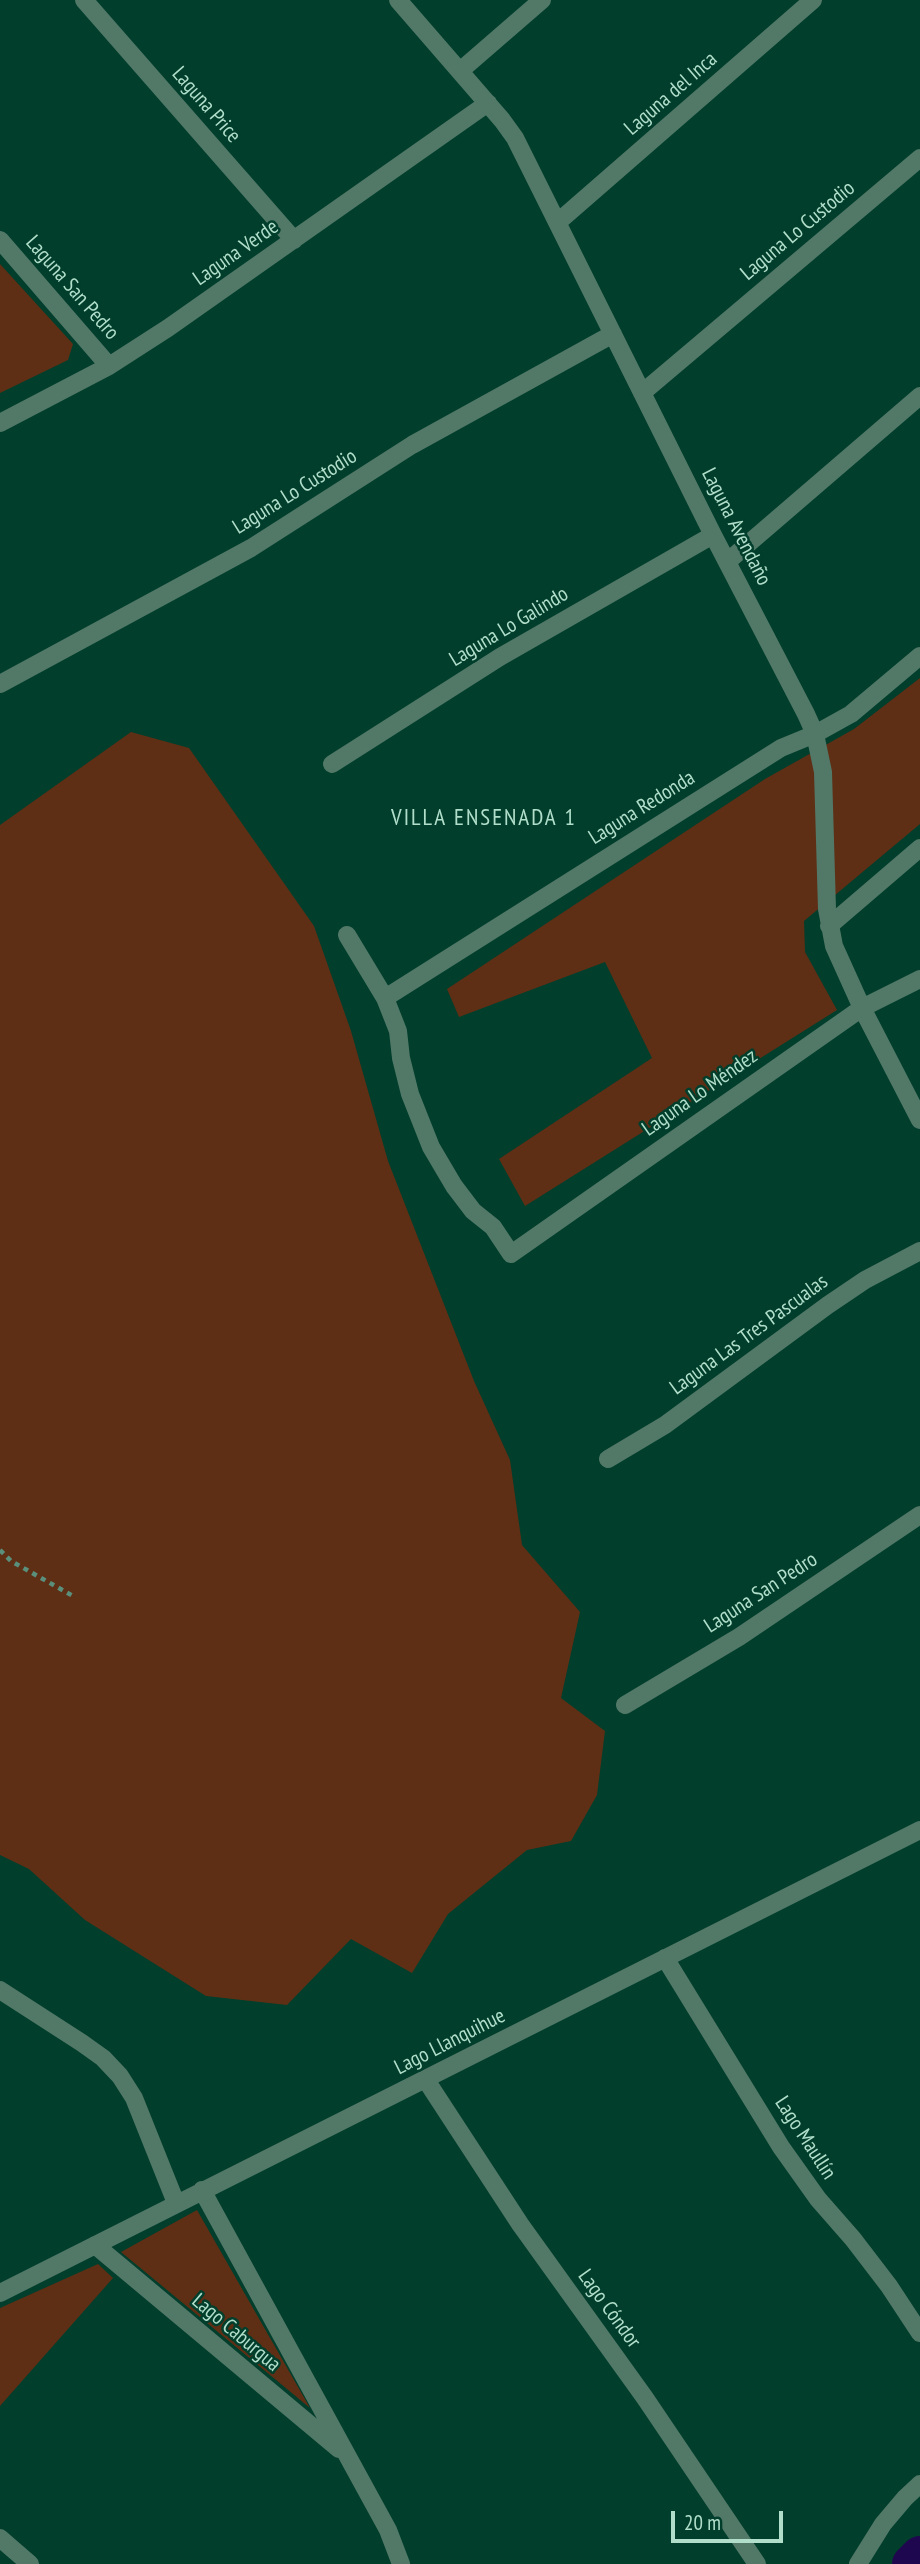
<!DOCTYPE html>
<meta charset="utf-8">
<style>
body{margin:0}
#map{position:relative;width:920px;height:2564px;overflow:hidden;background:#013e2c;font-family:"PT Sans Narrow",sans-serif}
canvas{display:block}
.scale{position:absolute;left:671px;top:2511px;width:112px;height:32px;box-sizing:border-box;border:4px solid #b0deca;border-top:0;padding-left:9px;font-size:21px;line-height:24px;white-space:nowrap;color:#b0deca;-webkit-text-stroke:5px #013e2c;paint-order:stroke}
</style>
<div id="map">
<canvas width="920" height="2564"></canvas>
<div class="scale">20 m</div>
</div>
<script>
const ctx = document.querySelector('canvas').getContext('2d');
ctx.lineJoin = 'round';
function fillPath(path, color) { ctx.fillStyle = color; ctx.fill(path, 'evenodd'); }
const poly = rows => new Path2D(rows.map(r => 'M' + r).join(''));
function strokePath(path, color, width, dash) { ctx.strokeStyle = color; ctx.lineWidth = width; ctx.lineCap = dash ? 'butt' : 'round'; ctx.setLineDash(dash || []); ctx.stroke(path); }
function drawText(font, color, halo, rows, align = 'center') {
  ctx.font = font + ' "PT Sans Narrow",sans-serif'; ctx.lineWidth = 5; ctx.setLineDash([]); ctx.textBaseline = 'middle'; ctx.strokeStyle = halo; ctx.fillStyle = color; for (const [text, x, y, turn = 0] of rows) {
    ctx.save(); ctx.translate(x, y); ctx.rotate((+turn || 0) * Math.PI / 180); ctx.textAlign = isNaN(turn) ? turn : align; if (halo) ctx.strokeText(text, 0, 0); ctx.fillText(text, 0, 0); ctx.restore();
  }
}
const green = poly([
 [0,264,73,344,68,360,0,393],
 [920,678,920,824,804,921,805,952,837,1010,525,1206,499,1159,652,1058,605,962,459,1017,447,989,765,779,854,729],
 [131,732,189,748,314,926,351,1031,388,1161,474,1381,510,1460,522,1545,580,1612,561,1698,605,1731,597,1795,571,1841,527,1850,448,1914,412,1973,351,1939,287,2005,206,1996,85,1920,29,1869,0,1855,0,825],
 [197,2210,310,2408,121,2252],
 [98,2264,113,2278,0,2406,0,2308]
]);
const canal = poly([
 [911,2564,920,2555]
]);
const path = poly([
 [0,1550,11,1561,73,1596]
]);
const minor = poly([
 [84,0,294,240],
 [398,0,502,120,515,138,713,535,806,714,815,734,823,772,827,909,834,946,862,1008,920,1120],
 [460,71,542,0],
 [558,222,813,0],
 [0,240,109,366],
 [642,393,920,158],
 [0,423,109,366,168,328,488,103],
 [727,562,920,396],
 [0,684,251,548,412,445,613,334],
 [332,764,500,657,713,535],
 [829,926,920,848],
 [347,935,385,998,398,1031,401,1058,410,1094,431,1147,454,1186,473,1211,493,1227,511,1254,862,1008,920,979],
 [385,998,781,748,815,734,851,714,920,656],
 [608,1459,665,1425,828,1305,865,1280,920,1251],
 [625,1705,739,1637,920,1515],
 [665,1958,781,2147,818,2199,853,2239,889,2286,920,2333],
 [0,1990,82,2043,103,2058,120,2076,134,2098,176,2203],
 [426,2080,520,2224,645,2398,757,2564],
 [202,2190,388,2530,401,2564],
 [95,2245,339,2449],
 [0,2293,920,1830],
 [0,2538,30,2564],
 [858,2564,883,2524,905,2498,920,2484]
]);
const streetNames = [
 ["Laguna del Inca",671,94,-41],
 ["Laguna Price",206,105,49],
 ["Laguna Lo Custodio",798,231,-40],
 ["Laguna Verde",236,253,-35],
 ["Laguna San Pedro",72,288,49],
 ["Laguna Lo Custodio",295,492,-32],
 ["Laguna Avendaño",736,527,63],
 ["Laguna Lo Galindo",509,627,-31],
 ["Laguna Redonda",642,808,-32],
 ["Laguna Lo Méndez",700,1093,-35],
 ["Laguna Las Tres Pascualas",749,1335,-36],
 ["Laguna San Pedro",761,1593,-33],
 ["Lago Llanquihue",450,2042,-27],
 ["Lago Maullín",805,2138,57],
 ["Lago Cóndor",609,2309,54],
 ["Lago Caburgua",236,2333,40]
];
const neighbourhoodNames = [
 ["VILLA ENSENADA 1",484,818]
];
fillPath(green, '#5f2f15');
strokePath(canal, '#1e074f', 38);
strokePath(path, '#5a8f7c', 4.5, [5, 5]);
strokePath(minor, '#527868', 18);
drawText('21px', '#b0deca', '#013e2c', streetNames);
ctx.letterSpacing = '2px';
drawText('23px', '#b0deca', '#013e2c', neighbourhoodNames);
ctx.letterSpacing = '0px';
</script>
